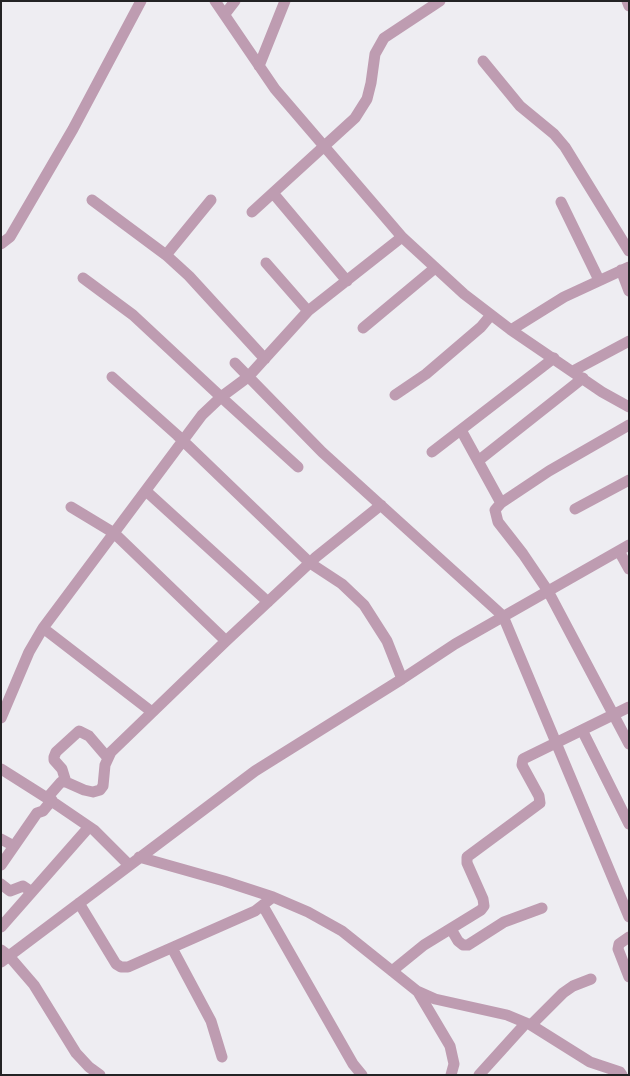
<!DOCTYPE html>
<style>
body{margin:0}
#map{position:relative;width:630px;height:1076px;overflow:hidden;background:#eeedf2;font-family:"IBM Plex Sans",sans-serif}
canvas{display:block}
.frame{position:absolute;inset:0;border:2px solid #232325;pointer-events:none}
</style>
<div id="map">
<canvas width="630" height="1076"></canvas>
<div class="frame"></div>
</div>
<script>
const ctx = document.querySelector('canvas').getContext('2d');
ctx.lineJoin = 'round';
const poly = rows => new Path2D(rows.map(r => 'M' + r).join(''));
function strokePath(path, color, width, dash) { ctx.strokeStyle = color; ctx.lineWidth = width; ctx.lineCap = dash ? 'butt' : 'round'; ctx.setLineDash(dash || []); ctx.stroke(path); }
const street = poly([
 [215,1,275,89,402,237,464,294,511,330,602,392,629,407],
 [627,1,629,6],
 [225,14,235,1],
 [483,61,520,106,554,134,565,147,629,251],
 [259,66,285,1],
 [273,193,347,281],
 [92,200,166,255,189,276,265,359],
 [561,202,599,280],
 [252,212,355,118,367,99,371,83,375,54,384,38,440,1],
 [1,244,10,237,73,129,141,1],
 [166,255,211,200],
 [266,263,308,311],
 [621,270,629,291],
 [83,278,133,315,221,397,248,377,308,311,402,237],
 [363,328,435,268],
 [511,330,564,297,629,267],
 [235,363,322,452,503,616,629,917],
 [573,371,629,341],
 [112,377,177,435,310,563,342,584,364,605,387,641,402,679],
 [395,395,426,374,481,327,491,315],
 [629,425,549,471,501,503,495,510,498,522,523,554,548,591,629,744],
 [461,430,501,503],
 [432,452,554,358],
 [478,461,583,378],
 [146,491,268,602],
 [71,507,114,533,226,641],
 [575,509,629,480],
 [619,551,629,569],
 [152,712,43,628,202,415,221,397,298,467],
 [1,718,29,652,43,628],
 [582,730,629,824],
 [1,769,47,798],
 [66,782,62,769,54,760,54,757,56,752,79,731,89,736,107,757],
 [1,839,14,846],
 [139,857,224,881,273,897,308,912,342,931,417,991,435,999,507,1015,531,1025,590,1062,620,1072,622,1075],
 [1,865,37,813,43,811,52,800],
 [129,865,94,830,47,798,61,782,66,782,84,790,93,792,100,790,103,786,105,765,111,752,226,641,316,557,381,505],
 [1,884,10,891,23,886,32,892],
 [79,903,116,964,121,967,128,967,255,911,273,897],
 [263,906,353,1064,362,1075],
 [1,927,89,827],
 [451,929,458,941,463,945,468,945,504,922,542,908],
 [629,937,619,944,618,949,629,977],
 [172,948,211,1021,222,1057],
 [1,950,9,956,34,985,76,1053,89,1067,100,1075],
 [1,962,255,771,402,679,455,644,629,545],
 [392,971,424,945,481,910,484,906,483,899,467,863,467,857,540,803,539,796,522,765,523,759,629,707],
 [418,992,450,1046,454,1064,451,1075],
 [531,1025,563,993,573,986,591,979],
 [479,1075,526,1023]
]);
strokePath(street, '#be9cb1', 11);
</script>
